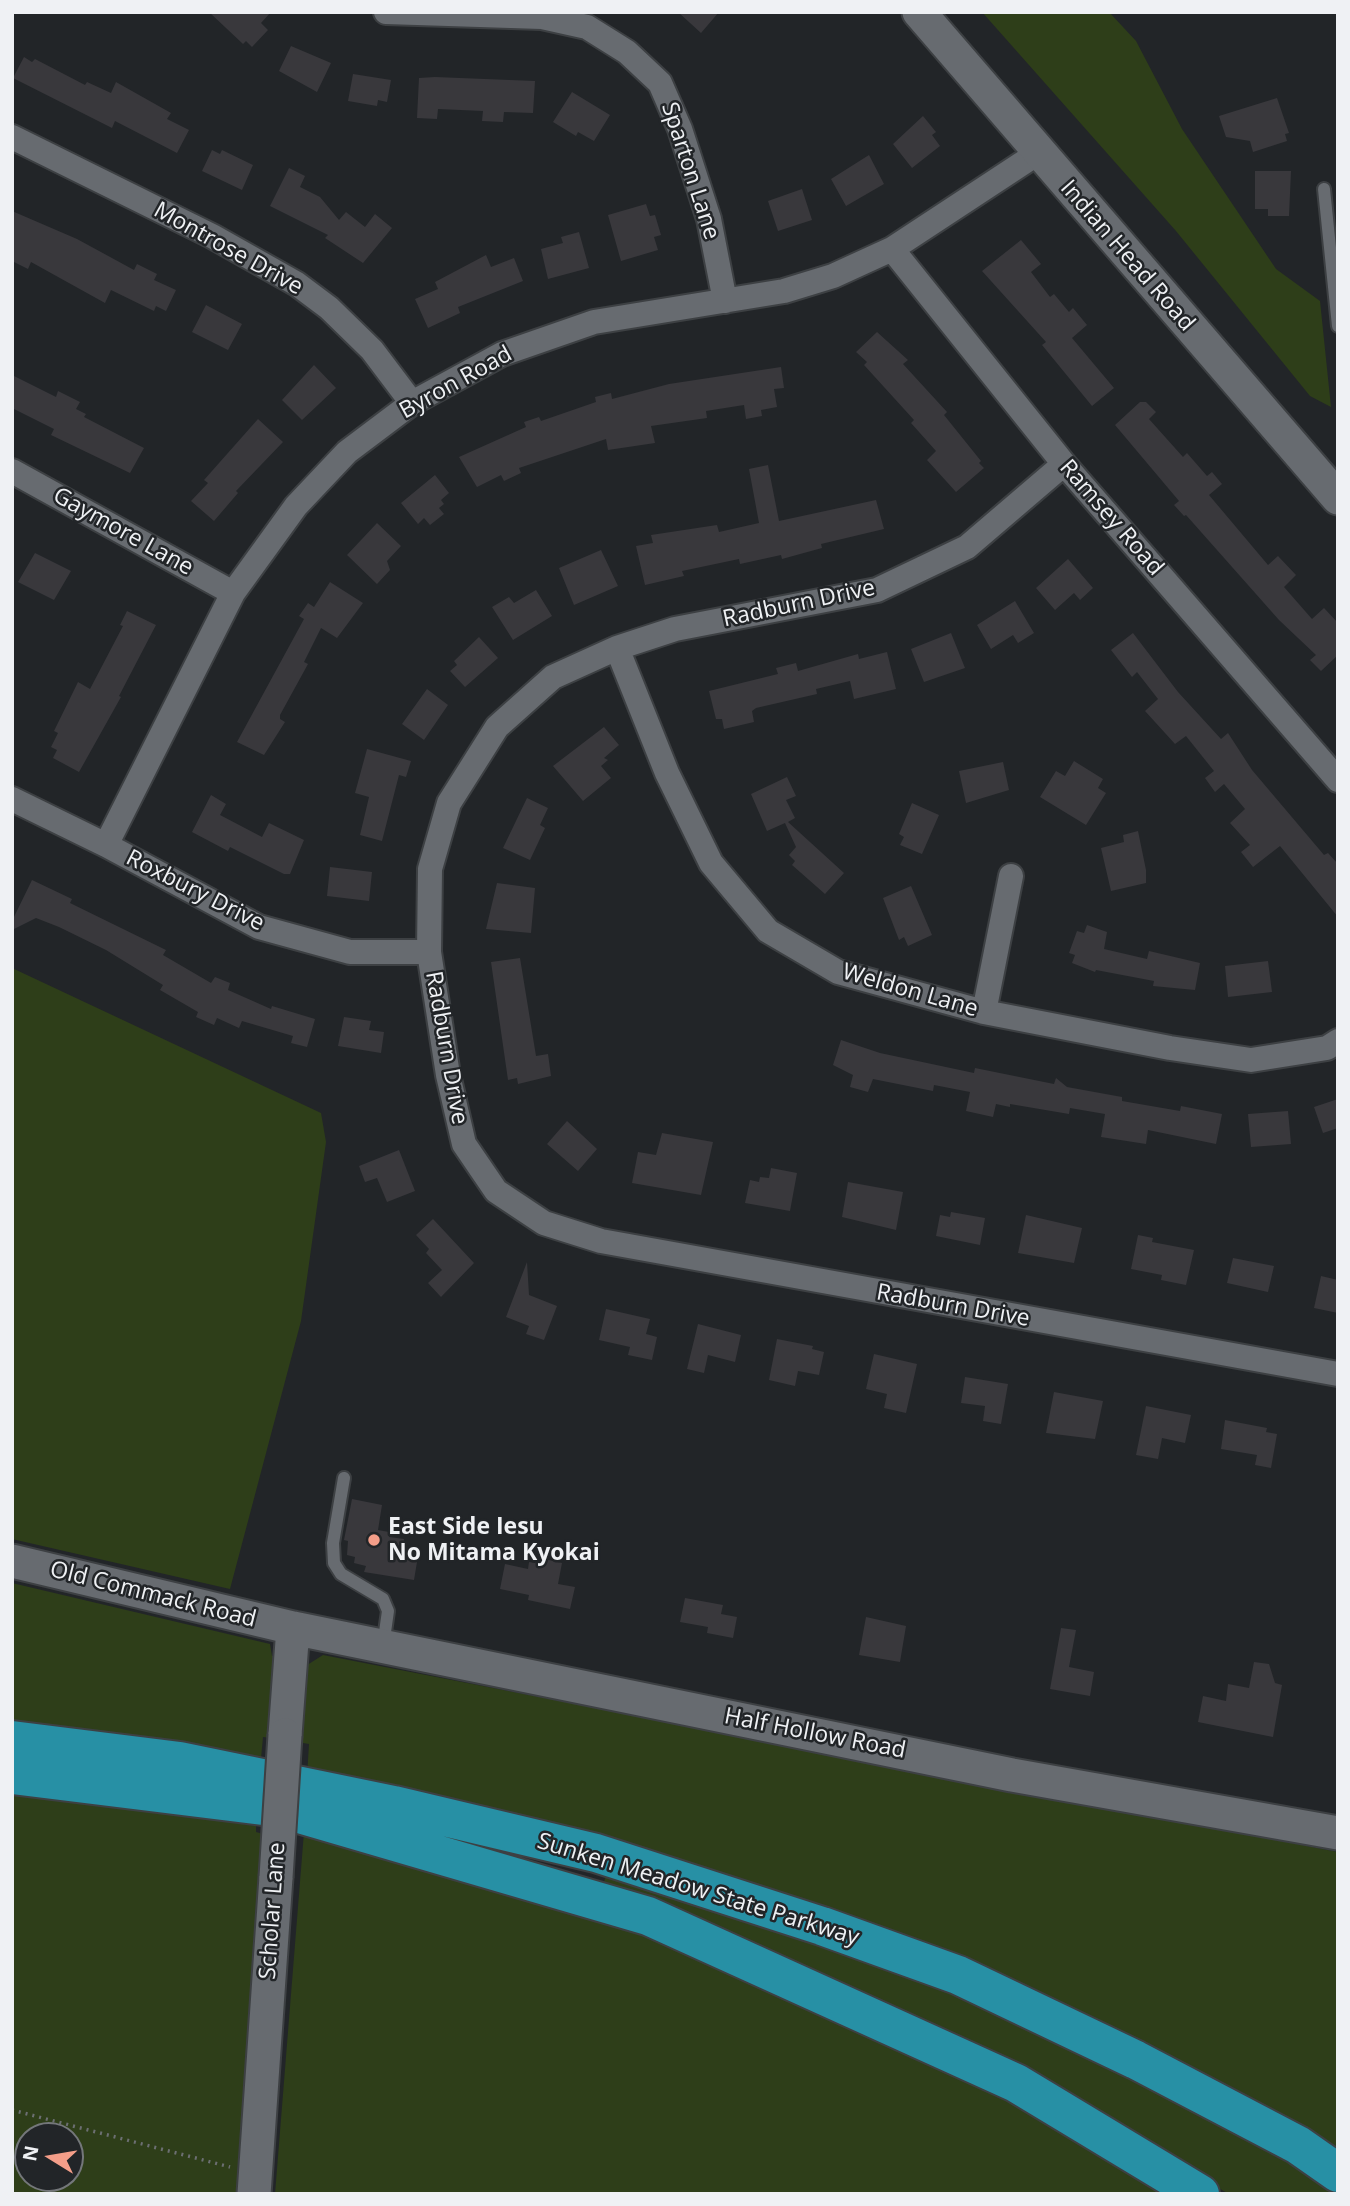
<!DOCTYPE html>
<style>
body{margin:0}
#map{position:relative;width:1350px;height:2206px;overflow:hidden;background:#222528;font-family:"Open Sans",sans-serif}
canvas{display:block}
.frame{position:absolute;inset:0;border:14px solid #eff1f4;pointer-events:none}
.north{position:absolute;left:14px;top:2122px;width:70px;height:70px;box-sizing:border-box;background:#222528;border:2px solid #74777a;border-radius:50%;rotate:281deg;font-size:19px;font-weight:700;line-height:28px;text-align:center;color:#eff1f4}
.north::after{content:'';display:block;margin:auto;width:24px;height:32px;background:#f49e89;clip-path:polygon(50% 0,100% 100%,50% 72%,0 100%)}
</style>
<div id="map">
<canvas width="1350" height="2206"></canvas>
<div class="frame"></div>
<div class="north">N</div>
</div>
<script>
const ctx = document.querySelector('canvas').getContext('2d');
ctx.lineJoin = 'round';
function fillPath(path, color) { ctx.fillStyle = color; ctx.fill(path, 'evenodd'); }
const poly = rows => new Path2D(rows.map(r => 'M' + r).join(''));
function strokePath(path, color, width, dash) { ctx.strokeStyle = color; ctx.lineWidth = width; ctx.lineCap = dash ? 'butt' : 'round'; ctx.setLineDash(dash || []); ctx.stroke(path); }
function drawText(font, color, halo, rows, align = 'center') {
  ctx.font = font + ' "Open Sans",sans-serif'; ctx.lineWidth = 5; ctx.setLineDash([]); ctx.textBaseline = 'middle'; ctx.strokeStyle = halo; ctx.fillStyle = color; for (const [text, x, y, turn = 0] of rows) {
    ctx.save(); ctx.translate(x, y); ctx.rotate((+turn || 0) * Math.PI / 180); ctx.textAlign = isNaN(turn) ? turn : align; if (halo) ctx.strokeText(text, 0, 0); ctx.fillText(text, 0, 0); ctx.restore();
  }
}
const green = poly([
 [982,12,1109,12,1136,41,1182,129,1276,269,1320,301,1331,407,1310,396,1176,231],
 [12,968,321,1113,326,1142,301,1321,230,1589,12,1539],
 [12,1583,270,1644,272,1656,279,1656,271,1738,263,1737,260,1769,12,1728],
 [323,1655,1338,1852,1338,2160,1058,2006,307,1777,309,1744,297,1742,304,1667],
 [12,1786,256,1826,256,1832,267,1835,239,2194,12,2194],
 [28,2136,70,2136,70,2178,28,2178],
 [304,1832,666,1938,932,2052,1183,2194,275,2194],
 [607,1871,935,1982,1235,2128,1338,2194,1229,2194,975,2048,771,1950,603,1886]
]);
const building = poly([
 [209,12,271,12,261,23,268,30,252,47,246,41,243,44],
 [678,12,719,12,701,33],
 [291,46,331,63,317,92,279,71],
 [24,57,32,62,35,59,85,85,87,82,111,93,116,82,171,113,167,119,189,130,177,153,115,121,112,128,13,78],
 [353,74,391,80,387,102,378,100,377,106,348,101],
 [435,77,535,81,533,113,504,112,503,122,482,121,483,111,438,109,437,119,417,118,419,78],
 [572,92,610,115,594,141,578,132,576,136,553,122],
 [1277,98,1289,133,1285,134,1287,141,1253,152,1250,141,1226,137,1219,116],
 [923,116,936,132,932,135,940,146,912,168,893,144],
 [212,150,220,154,222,150,253,165,242,190,202,171],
 [869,155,884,184,846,206,831,179],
 [289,168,305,176,300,187,320,197,339,220,346,212,365,227,375,214,392,228,363,263,325,238,328,235,270,206],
 [1255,171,1291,171,1289,216,1268,216,1268,209,1255,209],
 [802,189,812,220,778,231,768,201],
 [646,204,650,216,655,215,661,235,654,237,658,250,621,261,608,215],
 [12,211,77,239,134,270,137,264,157,274,154,280,176,290,166,311,156,306,154,311,111,290,105,303,31,262,28,269,12,261],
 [579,232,589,268,548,279,541,249,563,243,561,237],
 [1021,240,1041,264,1031,272,1050,297,1054,294,1069,312,1073,308,1087,325,1072,338,1114,388,1092,406,1042,345,1046,342,982,271],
 [486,255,491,267,514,258,523,281,458,307,460,313,428,328,415,299,438,289,435,282],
 [206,305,242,324,228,350,192,332],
 [877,332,908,360,903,364,947,412,944,415,981,461,979,463,984,468,956,492,927,460,936,451,911,423,914,420,864,365,867,362,856,352],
 [314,365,336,388,302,420,282,400],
 [781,367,784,388,774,389,777,407,761,410,762,416,746,419,744,405,706,411,707,418,651,426,655,443,608,450,606,439,519,468,521,473,504,481,501,475,477,487,459,457,526,427,524,422,539,417,541,421,596,402,595,397,611,393,612,399,669,384],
 [12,375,56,397,58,391,80,402,76,409,86,414,84,417,144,448,130,473,51,435,54,429,12,408],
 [1140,402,1146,402,1156,412,1149,419,1183,457,1187,453,1207,476,1212,472,1222,484,1209,495,1268,565,1278,556,1296,575,1284,587,1312,619,1324,608,1338,623,1338,655,1321,671,1310,660,1316,655,1279,620,1186,515,1184,516,1174,505,1179,501,1115,425],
 [258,419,283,442,236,491,238,493,214,521,191,501,208,483,204,480],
 [768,465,779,521,876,500,884,529,821,544,822,548,782,559,781,555,740,564,739,559,682,571,684,576,645,585,636,546,653,543,651,535,717,525,719,532,759,523,749,469],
 [435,475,449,493,441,500,444,504,439,508,444,514,430,525,424,518,418,524,401,503],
 [377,523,401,546,387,561,390,570,377,584,347,555],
 [601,550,618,586,574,605,559,568],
 [35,553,71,571,54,600,18,582],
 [1068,559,1093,588,1080,600,1074,593,1055,610,1036,588],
 [330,582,363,603,337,638,321,628,304,662,308,664,280,715,280,719,285,722,264,755,237,742,304,619,299,616,308,603,314,607],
 [536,590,552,616,513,640,492,607,509,597,514,603],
 [1015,601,1034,633,1018,643,1013,635,991,649,977,625],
 [127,611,156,625,119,696,121,697,79,772,53,758,57,750,51,747,58,733,54,731,78,682,90,689,123,626,120,625],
 [951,633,965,668,924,682,911,649],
 [1133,633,1178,692,1221,739,1228,733,1252,770,1324,855,1328,853,1338,864,1338,917,1280,846,1253,867,1241,852,1250,845,1230,823,1245,809,1224,784,1215,792,1205,778,1214,771,1186,736,1175,744,1145,711,1158,699,1137,672,1132,677,1111,650],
 [479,637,498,658,465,687,450,671,457,665,454,661],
 [887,652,896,689,854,699,850,681,816,689,817,694,756,708,752,711,754,722,724,729,722,719,716,719,709,691,778,674,776,668,796,663,798,671,858,654,859,659],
 [427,689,448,705,424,740,402,724],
 [604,727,619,745,604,758,608,760,601,766,611,778,583,801,553,766],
 [367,749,411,761,406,777,399,775,382,841,360,835,369,797,355,793],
 [1074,761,1103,779,1098,788,1106,793,1086,825,1040,797,1056,771,1065,776],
 [1003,762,1009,790,966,803,959,771],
 [787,777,796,796,786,800,795,818,788,822,844,873,825,894,792,865,795,861,789,855,796,847,785,823,767,831,751,794],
 [211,795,226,804,220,815,262,837,269,823,304,840,290,874,284,874,230,847,228,851,192,832],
 [527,798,548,808,540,825,545,828,530,860,503,848],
 [912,803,939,815,922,854,900,845,904,837,899,834],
 [1138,831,1146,870,1146,883,1111,891,1101,848,1124,842,1123,835],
 [330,867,372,872,369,901,327,896],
 [32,880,72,899,70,903,166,950,163,955,211,983,215,977,230,983,228,990,271,1009,272,1006,315,1019,307,1047,291,1043,293,1036,242,1021,239,1028,217,1018,214,1025,196,1017,198,1012,160,990,163,985,106,950,59,927,36,918,12,930,12,921],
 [497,883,535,888,531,933,486,929],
 [911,886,932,935,908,946,904,937,899,940,883,898],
 [1087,925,1107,932,1104,949,1147,959,1149,951,1200,963,1195,990,1153,986,1154,981,1096,970,1095,972,1072,963,1075,955,1069,953,1077,931,1084,933],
 [520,958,536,1056,548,1054,551,1076,518,1084,517,1078,508,1080,491,962],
 [1268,961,1272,992,1228,997,1225,966],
 [344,1017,371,1021,369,1030,384,1032,381,1053,338,1046],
 [841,1040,880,1053,974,1073,975,1068,1054,1084,1056,1078,1067,1087,1122,1097,1122,1101,1180,1111,1181,1106,1222,1114,1216,1144,1148,1130,1146,1144,1101,1137,1105,1114,1070,1108,1069,1114,1010,1104,1010,1107,996,1104,993,1117,966,1111,970,1092,934,1085,933,1091,873,1079,868,1092,850,1087,853,1075,833,1065],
 [1338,1099,1338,1128,1323,1133,1314,1107],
 [1288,1111,1291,1144,1251,1147,1248,1114],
 [567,1121,597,1149,578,1171,547,1144],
 [662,1133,713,1142,701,1195,632,1183,638,1152,656,1155],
 [399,1150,415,1191,387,1202,377,1178,365,1182,359,1166],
 [771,1168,797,1173,790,1211,745,1203,750,1180,759,1182,760,1177,769,1178],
 [848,1182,903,1192,896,1230,842,1217],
 [951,1212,985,1218,980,1245,936,1236,940,1215,950,1217],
 [1026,1215,1082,1228,1074,1263,1018,1253],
 [433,1219,474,1263,441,1297,428,1283,442,1270,426,1253,429,1249,416,1235],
 [1138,1235,1153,1238,1152,1242,1194,1250,1186,1285,1161,1280,1162,1275,1131,1269],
 [1233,1258,1274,1266,1268,1292,1227,1283],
 [527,1262,529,1295,557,1306,544,1340,526,1334,529,1326,506,1317],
 [1321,1276,1338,1280,1338,1313,1314,1308],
 [606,1309,650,1319,646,1334,657,1337,652,1360,628,1355,630,1347,599,1340],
 [698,1324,741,1335,735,1362,708,1355,704,1373,687,1369],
 [777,1339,813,1346,812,1349,824,1352,819,1375,798,1371,795,1386,769,1380],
 [874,1354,917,1364,906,1413,884,1408,887,1394,866,1389],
 [965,1377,1008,1384,1001,1424,983,1421,985,1406,961,1403],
 [1054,1392,1103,1401,1095,1439,1046,1433],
 [1146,1406,1191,1415,1185,1443,1162,1438,1158,1459,1136,1455],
 [1225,1420,1267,1428,1266,1432,1277,1434,1271,1468,1255,1465,1257,1455,1221,1449],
 [352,1499,382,1505,378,1530,389,1532,389,1537,404,1539,403,1547,419,1550,414,1580,364,1572,366,1566,354,1563,355,1557,347,1555,348,1541,344,1540],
 [536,1557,562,1563,558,1584,575,1587,570,1609,528,1600,529,1595,500,1589,505,1564,528,1569,529,1562,535,1563],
 [685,1598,723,1605,721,1614,737,1617,733,1638,707,1633,708,1627,680,1622],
 [866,1617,906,1626,900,1662,859,1655],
 [1061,1628,1076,1630,1069,1667,1094,1672,1090,1696,1050,1689],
 [1254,1662,1269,1664,1275,1683,1282,1685,1273,1737,1198,1722,1203,1696,1226,1701,1228,1684,1249,1688]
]);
const path = poly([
 [12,2110,230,2167]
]);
const lane = poly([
 [1324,189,1338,326],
 [344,1478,333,1543,334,1563,341,1574,383,1599,388,1611,383,1646]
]);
const street = poly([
 [386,12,542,17,587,27,627,52,660,83,680,129,709,219,725,301],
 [12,137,212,236,297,284,329,308,372,350,412,403],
 [892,249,1064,464,1338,780],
 [1064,464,967,547,877,590,675,629,617,648,553,677,497,727,449,803,430,869,429,952,448,1075,464,1144,496,1191,544,1223,601,1241,1338,1374],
 [12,471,233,593],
 [617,648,667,773,711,863,768,931,838,972,984,1012,1170,1048,1251,1060,1327,1048,1338,1041],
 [12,799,106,845,259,927,350,952,429,952],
 [106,845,233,593,296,506,347,452,412,403,502,354,594,322,784,291,833,276,892,249,1038,153],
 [984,1012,1011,876]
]);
const secondary = poly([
 [919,12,1338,498],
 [12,1561,293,1628,1012,1775,1338,1833],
 [285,1735,293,1628],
 [254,2194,276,1877]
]);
const highway = poly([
 [12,1740,180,1761,394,1805,596,1853,822,1926,958,1975,1136,2060,1298,2145,1338,2173],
 [12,1775,279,1808,648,1916,1016,2083,1200,2194]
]);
const secondaryBridge = poly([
 [276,1877,285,1735]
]);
const markers = [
 [374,1540,7,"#f49e89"]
];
const streetNames = [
 ["Sparton Lane",690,171,72],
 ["Montrose Drive",228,249,29],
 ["Indian Head Road",1127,256,49],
 ["Byron Road",456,383,-29],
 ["Ramsey Road",1111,518,49],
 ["Gaymore Lane",123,532,29],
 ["Radburn Drive",799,604,-12],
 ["Roxbury Drive",195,891,27],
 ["Weldon Lane",910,991,16],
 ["Radburn Drive",446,1048,80],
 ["Radburn Drive",953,1306,10],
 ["Old Commack Road",153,1595,14],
 ["Half Hollow Road",815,1734,11],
 ["Sunken Meadow State Parkway",698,1890,17],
 ["Scholar Lane",273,1911,-86]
];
const poiNames = [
 ["East Side Iesu",388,1527],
 ["No Mitama Kyokai",388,1553]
];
fillPath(green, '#2e3e19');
fillPath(building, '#39383c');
strokePath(lane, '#3d4043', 16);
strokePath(street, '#3d4043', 28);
strokePath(secondary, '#3d4043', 37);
strokePath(highway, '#3d4043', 42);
strokePath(path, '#6c6f72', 3.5, [2, 5]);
strokePath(lane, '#676b70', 12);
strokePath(street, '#676b70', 24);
strokePath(secondary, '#676b70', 33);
strokePath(highway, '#2790a5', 38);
strokePath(secondaryBridge, '#3d4043', 37, []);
strokePath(secondaryBridge, '#676b70', 33);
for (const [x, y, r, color] of markers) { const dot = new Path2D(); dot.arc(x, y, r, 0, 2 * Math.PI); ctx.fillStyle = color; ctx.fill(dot); strokePath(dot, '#222528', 2.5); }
drawText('23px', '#eff1f4', '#222528', streetNames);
drawText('bold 23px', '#eff1f4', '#222528', poiNames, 'left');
</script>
